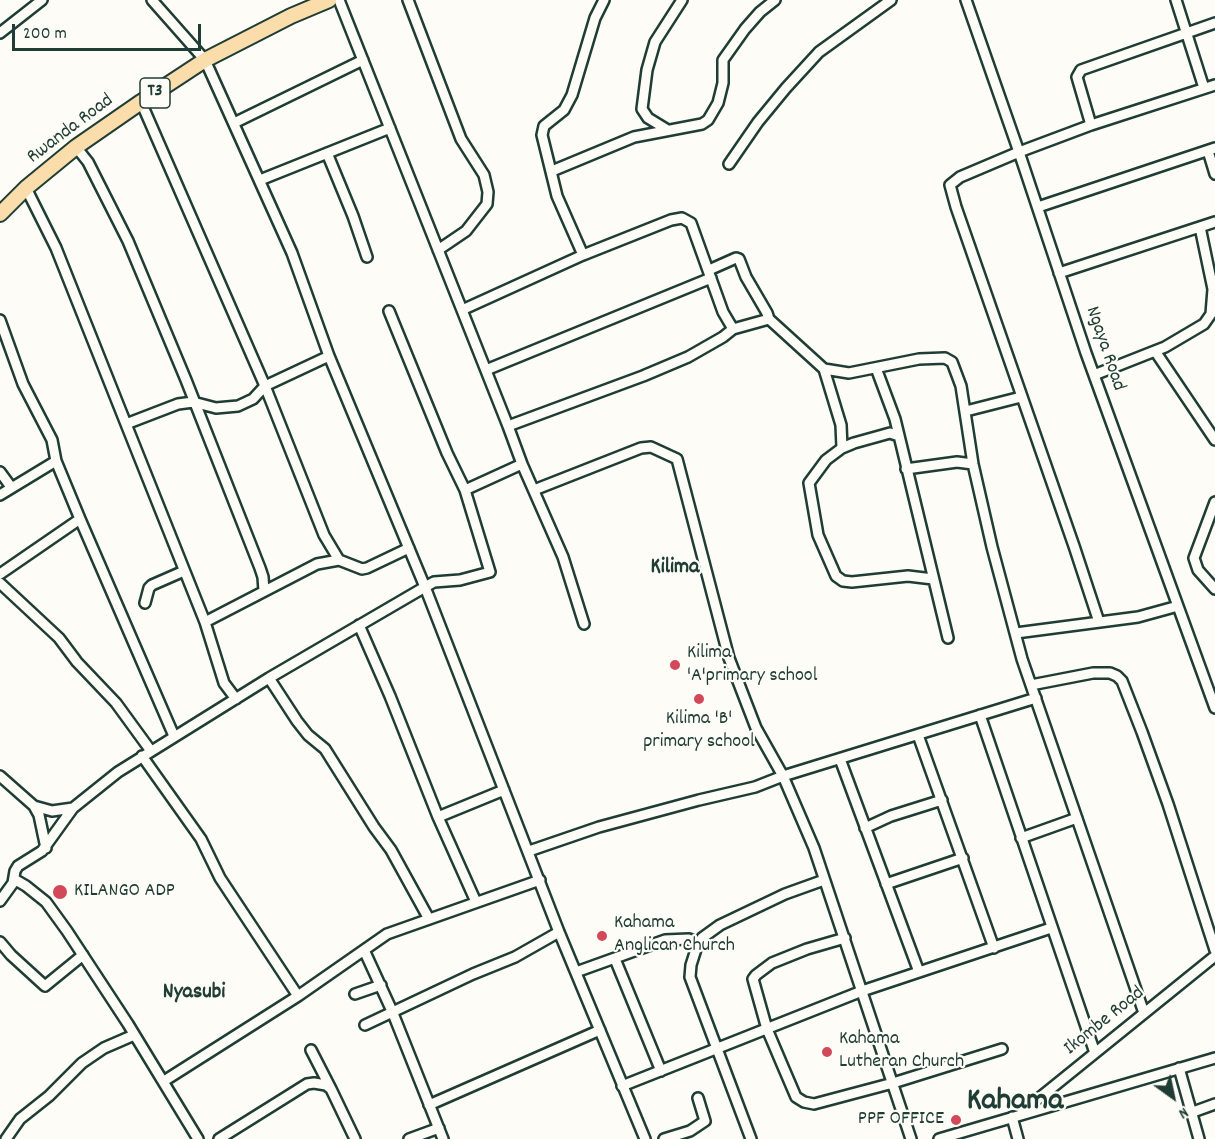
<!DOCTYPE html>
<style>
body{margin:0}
#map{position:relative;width:1215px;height:1139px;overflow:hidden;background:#fdfcf7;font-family:Dekko,sans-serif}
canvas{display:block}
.north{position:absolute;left:1143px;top:1067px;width:60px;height:60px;-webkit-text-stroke:4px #fdfcf7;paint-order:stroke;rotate:147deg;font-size:16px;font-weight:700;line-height:24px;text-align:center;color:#1f3d34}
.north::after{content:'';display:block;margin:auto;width:21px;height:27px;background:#1f3d34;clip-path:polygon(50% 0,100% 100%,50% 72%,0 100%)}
.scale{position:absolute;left:12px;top:24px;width:189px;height:27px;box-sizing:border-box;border:3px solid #1f3d34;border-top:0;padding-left:8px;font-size:18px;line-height:21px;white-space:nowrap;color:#1f3d34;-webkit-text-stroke:4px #fdfcf7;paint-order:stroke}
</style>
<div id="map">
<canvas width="1215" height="1139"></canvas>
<div class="north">N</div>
<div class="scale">200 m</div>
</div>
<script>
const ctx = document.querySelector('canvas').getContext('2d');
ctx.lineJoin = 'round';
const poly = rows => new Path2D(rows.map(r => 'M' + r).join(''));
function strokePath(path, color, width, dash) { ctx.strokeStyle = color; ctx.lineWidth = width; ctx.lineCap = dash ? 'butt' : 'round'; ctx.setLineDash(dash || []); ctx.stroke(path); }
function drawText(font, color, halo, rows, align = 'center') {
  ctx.font = font + ' Dekko,sans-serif'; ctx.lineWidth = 4.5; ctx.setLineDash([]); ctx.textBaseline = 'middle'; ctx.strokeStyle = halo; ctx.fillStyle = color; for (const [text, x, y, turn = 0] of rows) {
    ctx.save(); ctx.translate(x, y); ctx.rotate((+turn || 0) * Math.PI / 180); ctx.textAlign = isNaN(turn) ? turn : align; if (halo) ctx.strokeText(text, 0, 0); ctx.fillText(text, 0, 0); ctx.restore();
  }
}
const minor = poly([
 [152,0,205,60,292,253,329,356,425,587,559,932,645,1139],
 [339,0,508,426],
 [408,0,461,139,484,175,488,192,487,204,466,231,438,250],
 [966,0,1019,152,1086,353,1215,708],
 [1176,0,1204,88],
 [0,33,42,0],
 [141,102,265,386,324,535,339,560],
 [234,123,363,60],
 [1091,125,1077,77,1081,70,1215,23],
 [666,129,648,118,642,109,647,70,655,42,682,0],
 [76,147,88,162,128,241,186,380,260,568,263,577,264,591],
 [1208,151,1215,174],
 [327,153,353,216,367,257],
 [729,164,758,122,786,88,819,52,891,0],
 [552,171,634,137,702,124,708,120,718,103,723,83,723,60,745,29,760,12,775,0],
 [260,180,390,128],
 [26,188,56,248,126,424,205,622,224,683,236,699],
 [1038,207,1215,148],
 [583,255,557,196,542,135,544,126,564,110,572,95,595,18,604,0],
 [709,270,736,258,739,259,746,277,767,313,769,319,824,369,849,373,919,359,945,358,952,362,961,386,973,464,992,547,1022,659,1144,1013],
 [1059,273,1215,222],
 [462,310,583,255,671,220,682,218,691,223,723,312,733,329],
 [389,311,447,453,465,490],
 [0,320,23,384,52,440,56,461,80,519,174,736],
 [1155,351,1215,440],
 [876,368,895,419,948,638],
 [824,369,841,425,842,448],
 [486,370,711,278],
 [1094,375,1165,347,1204,324,1211,314,1213,289,1200,227],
 [966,411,1021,397],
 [126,424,178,404,193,402,216,408,238,406,253,399,265,386,329,356],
 [899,436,890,433,854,443,842,448,826,460,809,483,818,535,836,576,843,581,852,582,908,576,933,579],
 [522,464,563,557,584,624],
 [906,469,957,462,973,464],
 [0,472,11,487],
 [534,490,641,448,651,447,677,459,729,658,756,728,783,776,814,848,911,1139],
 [0,495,56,461],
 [1215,502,1194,558,1198,570,1215,589],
 [0,574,80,519],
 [0,583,59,638,77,662,116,703,151,751],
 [145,603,149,588,152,585,184,571],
 [205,622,317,564,339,560,362,569,367,568,409,548],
 [1099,622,1074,546,956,207,950,185,960,177,1019,152,1091,125,1215,85],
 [359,625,390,696,438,817,476,902],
 [1016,633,1138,617,1178,606],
 [269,678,297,721,308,735,325,749,374,827,391,850,429,919],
 [1031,685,1093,673,1110,673,1117,676,1122,681,1142,732,1168,804,1215,950],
 [980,715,1095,1053],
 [918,735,994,948],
 [142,756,201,839,220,878,298,996],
 [840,759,919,972],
 [0,776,34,806,52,811,73,808],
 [34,806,39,815,46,848],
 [438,817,504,790],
 [865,828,891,816,942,800],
 [1021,838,1077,818],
 [529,851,599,827,699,800,755,787,783,776,1036,698],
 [14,879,26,886,46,902,67,931,128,1024,198,1139],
 [886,884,963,858],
 [0,901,13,883,15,871,18,866,42,851,73,808,118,772,269,678,425,587,434,582,460,580,490,572,465,490,522,464,508,426,643,376,688,357,723,337,733,329,769,319],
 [845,938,807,949,772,963,756,975,753,979,767,1029,781,1062,796,1097,804,1102,814,1104,893,1083,1002,1049],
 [0,942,11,955,45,986,83,955],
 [364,950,392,1011,443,1139],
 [615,959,661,1071],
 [576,972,665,940,689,939,698,943],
 [355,994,381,985],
 [365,1025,473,974,515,957,559,932],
 [311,1050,331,1089],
 [1179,1068,1199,1139],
 [164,1081,298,996,387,934,540,880],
 [622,1086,862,991,1051,928],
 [429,1105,600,1030],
 [1022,1112,1215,956],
 [1193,1112,1215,1104],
 [1012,1117,1018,1139],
 [6,1139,20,1119,49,1096,82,1063,104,1048,134,1035],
 [219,1139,307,1084,314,1083,326,1085,331,1089,355,1139],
 [409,1139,439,1128],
 [664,1139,690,1131,705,1121,698,1098],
 [751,1139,690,977,691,965,698,943,702,938,720,925,785,894,824,880],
 [939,1139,1215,1058]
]);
const highway = poly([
 [0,214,26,188,76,147,141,102,205,60,291,16,329,0]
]);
const markers = [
 [675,665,6,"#d1495b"],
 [699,699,6,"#d1495b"],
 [60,892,8,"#d1495b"],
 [602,936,6,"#d1495b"],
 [827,1052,6,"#d1495b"],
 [956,1120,6,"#d1495b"]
];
const shields = [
 [155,93,30]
];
const shieldNames = [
 ["T3",155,93]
];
const streetNames = [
 ["Rwanda Road",71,130,-37],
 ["Ngaya Road",1104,349,71],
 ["Ikombe Road",1105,1022,-39]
];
const poiNames = [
 ["Kilima",687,654],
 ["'A'primary school",687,677],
 ["Kilima 'B'",699,720,"center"],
 ["primary school",699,743,"center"],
 ["KILANGO ADP",74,892],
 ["Kahama",614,924],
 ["Anglican Church",614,947],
 ["Kahama",839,1040],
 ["Lutheran Church",839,1063],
 ["PPF OFFICE",944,1120,"right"]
];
const quarterNames = [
 ["Kilima",675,569],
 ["Nyasubi",194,994]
];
const townNames = [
 ["Kahama",1015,1104]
];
strokePath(minor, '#1f3d34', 14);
strokePath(highway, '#1f3d34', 18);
strokePath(minor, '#fdfcf7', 9);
strokePath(highway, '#faddab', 14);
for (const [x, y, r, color] of markers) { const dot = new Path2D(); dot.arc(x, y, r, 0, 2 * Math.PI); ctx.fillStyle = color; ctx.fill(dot); strokePath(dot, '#fdfcf7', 2); }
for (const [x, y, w] of shields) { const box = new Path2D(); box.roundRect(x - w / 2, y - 15, w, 30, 4.5); ctx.fillStyle = '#fdfcf7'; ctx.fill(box); strokePath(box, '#1f3d34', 1.5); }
drawText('bold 18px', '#1f3d34', null, shieldNames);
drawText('20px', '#1f3d34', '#fdfcf7', streetNames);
drawText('20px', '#1f3d34', '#fdfcf7', poiNames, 'left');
drawText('bold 22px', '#1f3d34', '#fdfcf7', quarterNames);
drawText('bold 32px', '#1f3d34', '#fdfcf7', townNames);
</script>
